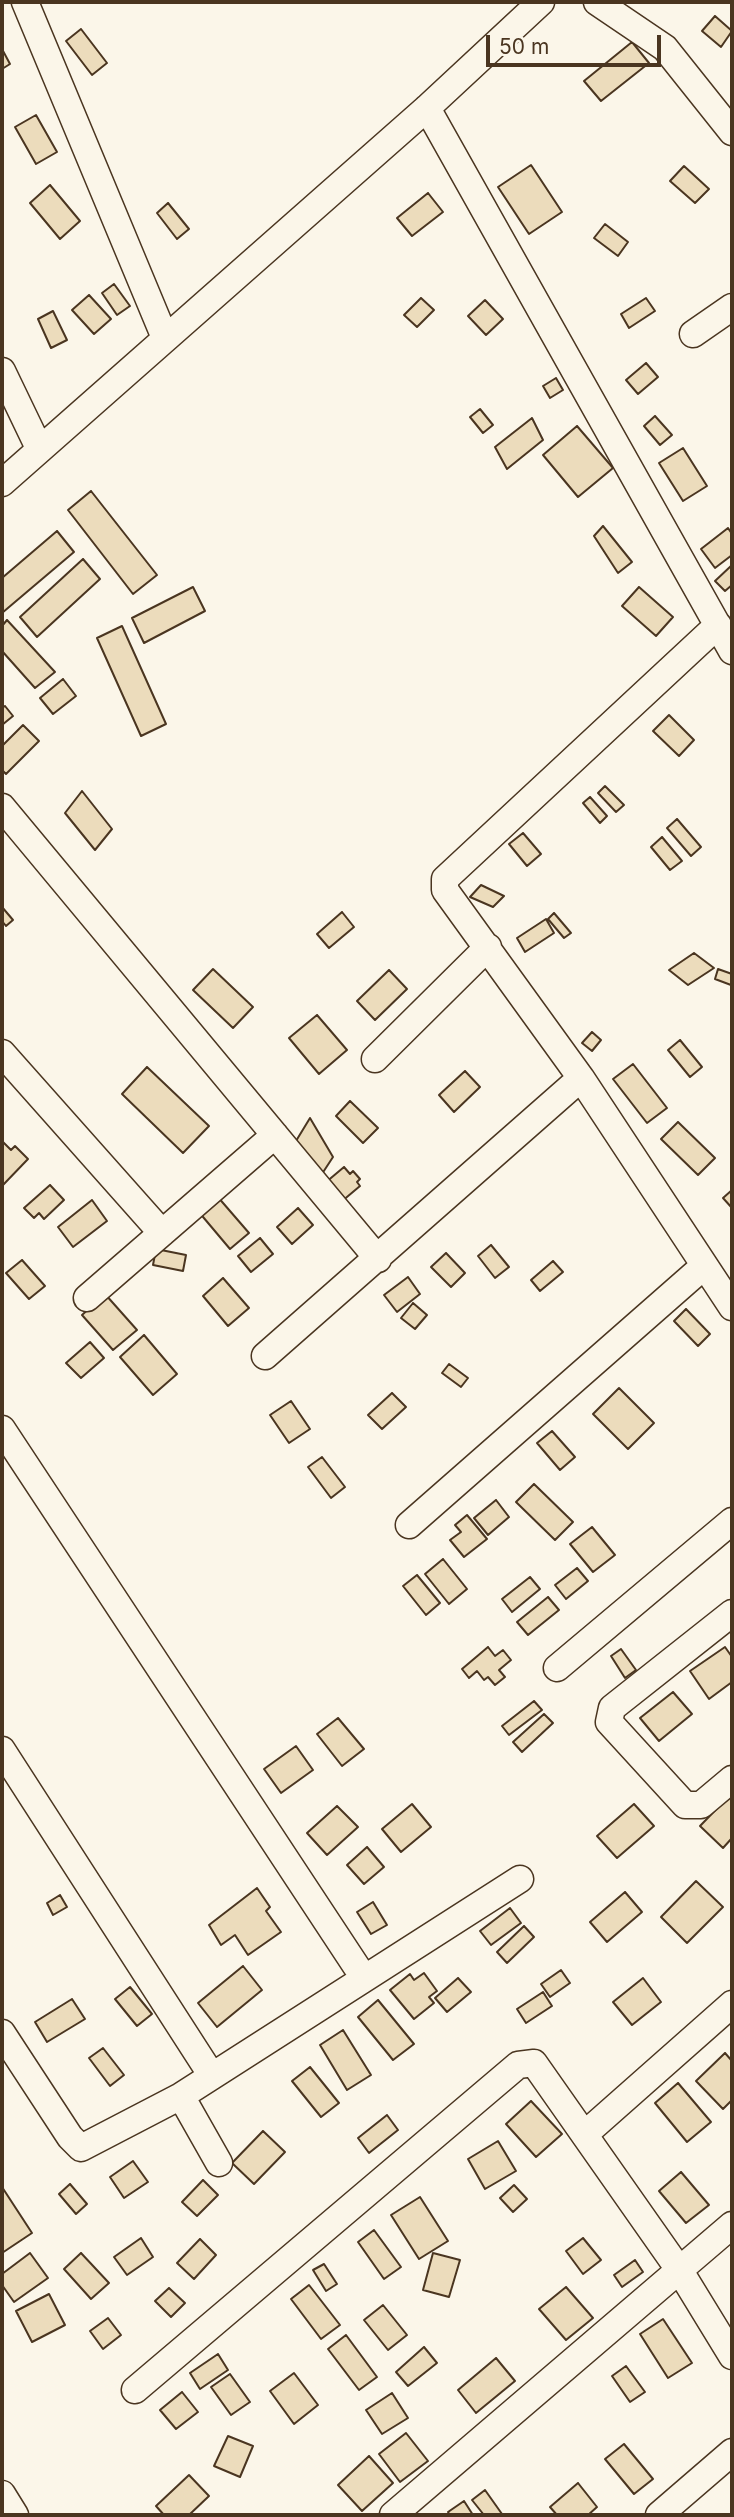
<!DOCTYPE html>
<style>
body{margin:0}
#map{position:relative;width:734px;height:2517px;overflow:hidden;background:#fbf6e9;font-family:Inter,sans-serif}
canvas{display:block}
.frame{position:absolute;inset:0;border:4px solid #4a3520;pointer-events:none}
.scale{position:absolute;left:486px;top:35px;width:175px;height:32px;box-sizing:border-box;border:4px solid #4a3520;border-top:0;padding-left:9px;font-size:21px;line-height:24px;white-space:nowrap;color:#4a3520;-webkit-text-stroke:5px #fbf6e9;paint-order:stroke}
</style>
<div id="map">
<canvas width="734" height="2517"></canvas>
<div class="frame"></div>
<div class="scale">50 m</div>
</div>
<script>
const ctx = document.querySelector('canvas').getContext('2d');
ctx.lineJoin = 'round';
function fillPath(path, color) { ctx.fillStyle = color; ctx.fill(path, 'evenodd'); }
const poly = rows => new Path2D(rows.map(r => 'M' + r).join(''));
function strokePath(path, color, width, dash) { ctx.strokeStyle = color; ctx.lineWidth = width; ctx.lineCap = dash ? 'butt' : 'round'; ctx.setLineDash(dash || []); ctx.stroke(path); }
const building = poly([
 [715,16,732,31,721,47,702,31,715,16],
 [81,29,107,63,92,75,66,41,81,29],
 [632,42,649,63,601,101,584,81,632,42],
 [2,49,10,64,2,69,2,49],
 [36,115,57,152,36,164,15,127,36,115],
 [531,165,562,212,529,234,498,187,531,165],
 [684,166,709,189,695,203,670,181,684,166],
 [50,185,80,221,60,239,30,203,50,185],
 [428,193,443,212,412,236,397,218,428,193],
 [168,203,189,229,177,239,157,213,168,203],
 [605,224,628,242,618,256,594,238,605,224],
 [114,284,130,306,117,315,102,293,114,284],
 [89,295,111,319,94,334,72,310,89,295],
 [421,298,434,310,417,327,404,315,421,298],
 [646,298,655,311,629,328,621,314,646,298],
 [485,300,503,319,486,335,468,316,485,300],
 [53,311,67,340,51,348,38,319,53,311],
 [646,363,658,377,638,394,626,380,646,363],
 [556,378,563,390,550,398,543,386,556,378],
 [480,409,493,425,483,433,470,417,480,409],
 [655,416,672,435,660,445,644,426,655,416],
 [532,418,543,440,507,469,495,447,532,418],
 [577,426,613,468,578,497,543,455,577,426],
 [683,448,707,486,683,501,659,463,683,448],
 [91,491,157,575,133,594,68,510,91,491],
 [603,526,632,562,618,573,594,536,603,526],
 [728,528,732,534,732,555,715,568,701,549,728,528],
 [57,531,74,552,2,613,2,578,57,531],
 [83,559,100,579,37,637,20,617,83,559],
 [732,565,732,585,725,591,715,581,732,565],
 [193,587,205,611,144,643,132,618,193,587],
 [639,587,673,617,656,636,622,606,639,587],
 [7,620,55,672,35,688,2,651,2,626,7,620],
 [122,626,166,724,141,736,97,638,122,626],
 [63,679,76,696,53,714,40,698,63,679],
 [5,706,13,716,2,725,2,708,5,706],
 [669,715,694,740,679,756,653,731,669,715],
 [23,725,39,741,6,774,2,770,2,746,23,725],
 [605,786,624,805,616,812,598,793,605,786],
 [82,791,112,829,95,850,65,813,82,791],
 [590,797,607,816,600,823,583,803,590,797],
 [677,819,701,847,691,856,667,828,677,819],
 [523,833,541,854,527,866,509,844,523,833],
 [662,837,682,861,670,870,651,847,662,837],
 [481,885,504,896,493,907,470,897,481,885],
 [2,907,13,920,6,926,2,921,2,907],
 [342,912,354,927,329,948,317,934,342,912],
 [554,913,571,933,564,938,548,919,554,913],
 [546,919,554,933,525,952,517,938,546,919],
 [694,953,714,968,688,985,669,970,694,953],
 [213,969,253,1007,233,1028,193,990,213,969],
 [718,969,732,974,731,985,715,979,718,969],
 [389,970,407,989,375,1020,357,1001,389,970],
 [317,1015,347,1050,319,1074,289,1038,317,1015],
 [592,1032,601,1040,592,1051,582,1043,592,1032],
 [680,1040,702,1067,690,1077,668,1050,680,1040],
 [633,1064,667,1108,647,1123,613,1079,633,1064],
 [147,1067,209,1126,183,1153,122,1094,147,1067],
 [465,1071,480,1087,454,1112,439,1095,465,1071],
 [350,1101,378,1128,363,1143,336,1116,350,1101],
 [310,1118,333,1157,318,1180,296,1141,310,1118],
 [678,1122,715,1158,698,1175,661,1139,678,1122],
 [2,1141,11,1150,15,1146,28,1159,3,1185,2,1141],
 [344,1167,350,1174,353,1171,360,1179,357,1182,360,1186,341,1202,325,1183,344,1167],
 [50,1185,64,1200,44,1219,39,1213,34,1218,24,1208,50,1185],
 [732,1190,732,1208,723,1198,732,1190],
 [217,1196,249,1233,230,1249,198,1211,217,1196],
 [92,1200,107,1221,73,1247,58,1227,92,1200],
 [298,1208,313,1225,292,1244,277,1227,298,1208],
 [260,1238,273,1254,251,1272,238,1256,260,1238],
 [491,1245,509,1267,495,1278,478,1256,491,1245],
 [156,1249,186,1255,183,1271,153,1265,156,1249],
 [446,1253,465,1273,451,1287,431,1267,446,1253],
 [22,1260,45,1286,29,1299,6,1273,22,1260],
 [553,1261,563,1272,540,1291,531,1280,553,1261],
 [408,1277,420,1294,397,1312,384,1295,408,1277],
 [223,1278,249,1308,228,1326,203,1296,223,1278],
 [105,1294,137,1330,113,1350,82,1315,105,1294],
 [413,1303,427,1315,415,1329,401,1318,413,1303],
 [686,1309,710,1334,698,1346,674,1321,686,1309],
 [144,1335,177,1374,153,1395,120,1357,144,1335],
 [90,1342,104,1358,81,1378,66,1363,90,1342],
 [449,1364,468,1378,461,1387,442,1373,449,1364],
 [619,1388,654,1423,628,1449,593,1414,619,1388],
 [392,1393,406,1407,382,1429,368,1415,392,1393],
 [291,1401,310,1429,289,1443,270,1415,291,1401],
 [552,1431,575,1457,560,1470,537,1443,552,1431],
 [322,1457,345,1487,331,1498,308,1467,322,1457],
 [534,1484,573,1522,555,1540,516,1502,534,1484],
 [496,1500,509,1517,488,1535,474,1518,496,1500],
 [467,1515,487,1539,464,1557,450,1540,461,1532,455,1525,467,1515],
 [592,1527,615,1555,593,1572,570,1544,592,1527],
 [443,1559,467,1589,449,1604,425,1574,443,1559],
 [577,1568,588,1581,566,1599,555,1585,577,1568],
 [417,1575,440,1603,426,1615,403,1586,417,1575],
 [530,1577,540,1589,512,1612,502,1599,530,1577],
 [548,1597,559,1610,528,1635,517,1622,548,1597],
 [488,1647,495,1656,503,1650,511,1660,499,1670,505,1677,495,1685,488,1677,484,1680,477,1671,469,1678,462,1669,488,1647],
 [725,1647,732,1657,732,1682,709,1699,690,1671,725,1647],
 [621,1649,636,1670,625,1678,611,1656,621,1649],
 [673,1692,692,1714,659,1741,640,1718,673,1692],
 [534,1701,542,1710,509,1735,502,1726,534,1701],
 [544,1714,553,1723,522,1752,513,1742,544,1714],
 [338,1718,364,1749,342,1766,317,1734,338,1718],
 [296,1746,313,1770,281,1793,264,1769,296,1746],
 [732,1793,732,1838,723,1848,700,1826,732,1793],
 [412,1804,431,1827,401,1852,382,1829,412,1804],
 [634,1804,654,1826,617,1858,597,1836,634,1804],
 [337,1806,358,1827,327,1855,307,1833,337,1806],
 [367,1847,384,1867,364,1884,347,1865,367,1847],
 [696,1881,723,1907,687,1943,661,1917,696,1881],
 [257,1888,270,1907,266,1911,281,1932,248,1955,235,1935,221,1945,209,1925,257,1888],
 [625,1892,642,1912,607,1942,590,1922,625,1892],
 [60,1895,67,1907,53,1915,47,1903,60,1895],
 [373,1902,387,1925,371,1934,357,1912,373,1902],
 [510,1908,521,1923,491,1945,480,1931,510,1908],
 [524,1926,534,1937,507,1963,497,1952,524,1926],
 [243,1966,262,1990,217,2027,198,2003,243,1966],
 [561,1970,570,1983,550,1997,541,1984,561,1970],
 [424,1973,437,1991,429,1997,434,2003,414,2019,390,1990,410,1974,414,1980,424,1973],
 [458,1978,471,1992,447,2012,435,1998,458,1978],
 [643,1978,661,2002,632,2025,613,2002,643,1978],
 [130,1987,152,2014,137,2026,115,1999,130,1987],
 [543,1992,552,2006,526,2023,517,2009,543,1992],
 [72,1999,85,2019,47,2042,35,2022,72,1999],
 [378,2000,414,2044,393,2060,358,2017,378,2000],
 [343,2030,371,2075,347,2090,320,2045,343,2030],
 [103,2048,124,2075,110,2086,89,2058,103,2048],
 [725,2053,732,2061,732,2100,723,2109,696,2081,725,2053],
 [310,2067,339,2103,321,2117,292,2081,310,2067],
 [678,2083,711,2122,687,2142,655,2103,678,2083],
 [531,2101,562,2134,536,2157,506,2124,531,2101],
 [387,2115,398,2130,369,2153,358,2138,387,2115],
 [263,2131,285,2152,254,2184,232,2163,263,2131],
 [498,2141,516,2171,485,2189,468,2159,498,2141],
 [133,2161,148,2182,124,2198,110,2177,133,2161],
 [681,2172,709,2205,686,2223,659,2191,681,2172],
 [203,2180,218,2195,197,2216,182,2202,203,2180],
 [70,2184,87,2204,76,2214,59,2194,70,2184],
 [514,2185,527,2199,513,2212,500,2198,514,2185],
 [2,2187,32,2233,2,2253,2,2187],
 [420,2197,448,2241,419,2259,391,2215,420,2197],
 [374,2230,401,2267,384,2279,358,2242,374,2230],
 [141,2238,153,2257,127,2275,114,2257,141,2238],
 [583,2238,601,2260,583,2274,566,2251,583,2238],
 [200,2239,216,2255,194,2279,177,2263,200,2239],
 [30,2253,48,2278,14,2302,2,2285,2,2274,30,2253],
 [81,2253,109,2283,91,2299,64,2269,81,2253],
 [433,2253,460,2260,449,2297,423,2290,433,2253],
 [635,2260,643,2272,622,2287,614,2275,635,2260],
 [324,2264,337,2284,326,2291,313,2270,324,2264],
 [309,2285,340,2325,321,2339,291,2299,309,2285],
 [566,2287,593,2318,566,2340,539,2309,566,2287],
 [169,2288,185,2303,171,2317,155,2301,169,2288],
 [49,2294,65,2325,32,2342,16,2311,49,2294],
 [383,2305,407,2335,388,2350,364,2320,383,2305],
 [108,2318,121,2335,103,2349,90,2331,108,2318],
 [663,2319,692,2363,668,2378,640,2334,663,2319],
 [346,2335,377,2377,359,2390,328,2349,346,2335],
 [424,2347,437,2363,408,2386,396,2372,424,2347],
 [218,2354,228,2370,200,2389,190,2373,218,2354],
 [496,2358,515,2381,476,2413,458,2390,496,2358],
 [626,2366,645,2392,630,2402,612,2376,626,2366],
 [294,2373,318,2405,294,2424,270,2391,294,2373],
 [230,2374,250,2402,231,2415,211,2387,230,2374],
 [182,2392,198,2412,176,2429,160,2410,182,2392],
 [392,2393,408,2418,382,2434,366,2410,392,2393],
 [406,2433,428,2461,400,2482,379,2454,406,2433],
 [228,2436,253,2446,240,2477,214,2466,228,2436],
 [624,2444,653,2479,634,2494,605,2459,624,2444],
 [369,2456,393,2483,362,2511,338,2485,369,2456],
 [189,2475,209,2496,189,2515,164,2515,156,2506,189,2475],
 [578,2483,597,2507,588,2515,557,2515,550,2507,578,2483],
 [485,2490,502,2514,501,2515,484,2515,472,2500,485,2490],
 [464,2501,473,2515,450,2515,448,2512,464,2501]
]);
const minor = poly([
 [25,2,165,338],
 [597,2,665,48,732,132],
 [427,108,732,651],
 [693,334,732,307],
 [2,371,39,448],
 [2,483,427,108,541,2],
 [718,625,445,879,445,890,581,1078,732,1307],
 [2,807,378,1259],
 [2,1053,162,1233],
 [375,1059,488,947],
 [87,1298,275,1135],
 [265,1356,581,1078],
 [2,1429,364,1978],
 [409,1525,704,1266],
 [732,1613,612,1708,609,1722,685,1805,701,1805,732,1779],
 [557,1668,732,1521],
 [2,1750,212,2076],
 [2,2033,70,2137,81,2148,181,2096,520,1879],
 [181,2096,219,2163],
 [585,2134,732,2004],
 [135,2390,518,2065,534,2063,680,2271,732,2356],
 [2,2494,15,2515],
 [393,2515,732,2225],
 [659,2515,732,2452]
]);
fillPath(building, '#ecdcbc');
strokePath(building, '#4a3520', 2);
strokePath(minor, '#4a3520', 29);
strokePath(minor, '#fbf6e9', 26);
</script>
